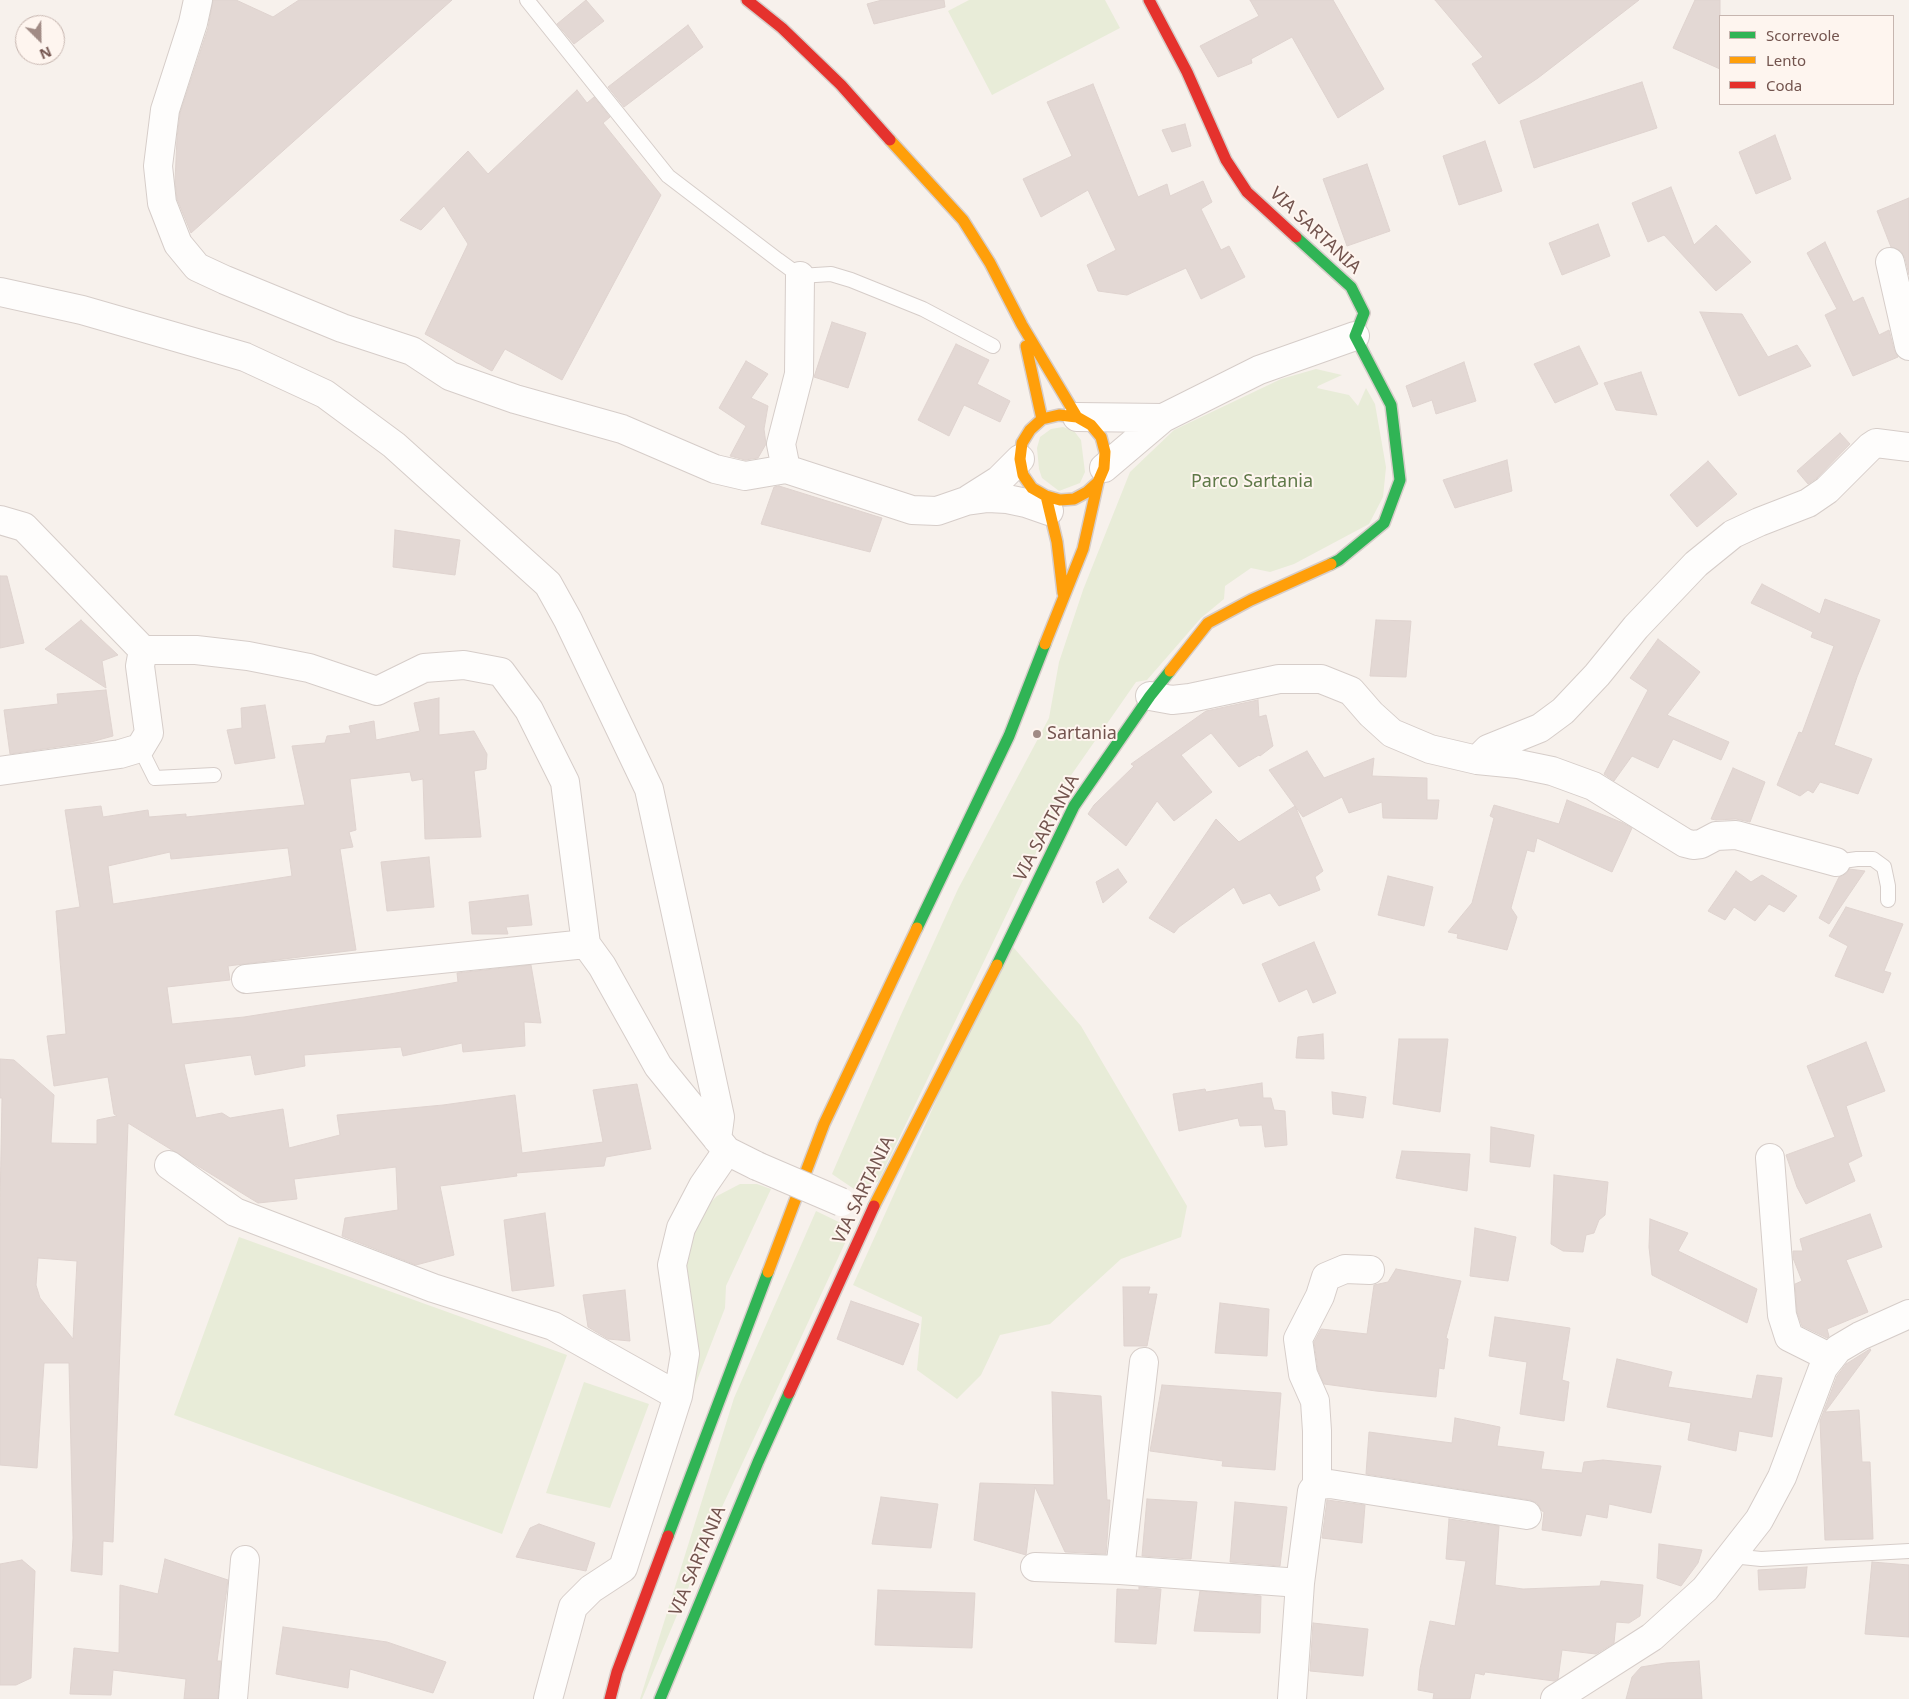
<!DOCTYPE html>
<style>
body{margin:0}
#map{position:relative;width:1909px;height:1699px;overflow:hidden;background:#f7f1ec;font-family:"Noto Sans",sans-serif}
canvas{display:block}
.legend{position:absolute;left:1719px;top:15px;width:175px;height:90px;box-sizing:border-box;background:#fef5ef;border:1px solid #c6b5af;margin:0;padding:6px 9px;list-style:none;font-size:15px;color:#73544e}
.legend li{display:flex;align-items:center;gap:10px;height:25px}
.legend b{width:25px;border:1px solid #c6b5af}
.north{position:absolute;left:15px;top:15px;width:50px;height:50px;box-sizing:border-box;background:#fef5ef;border:1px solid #c6b5af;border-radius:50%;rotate:157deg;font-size:14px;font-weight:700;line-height:20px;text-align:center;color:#73544e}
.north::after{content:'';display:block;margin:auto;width:18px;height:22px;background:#a18b85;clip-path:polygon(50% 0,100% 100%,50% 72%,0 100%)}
</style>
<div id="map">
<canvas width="1909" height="1699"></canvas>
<ul class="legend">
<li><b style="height:6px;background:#30b455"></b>Scorrevole</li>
<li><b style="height:6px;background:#ff9f0a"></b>Lento</li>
<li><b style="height:6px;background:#e5322d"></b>Coda</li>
</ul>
<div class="north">N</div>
</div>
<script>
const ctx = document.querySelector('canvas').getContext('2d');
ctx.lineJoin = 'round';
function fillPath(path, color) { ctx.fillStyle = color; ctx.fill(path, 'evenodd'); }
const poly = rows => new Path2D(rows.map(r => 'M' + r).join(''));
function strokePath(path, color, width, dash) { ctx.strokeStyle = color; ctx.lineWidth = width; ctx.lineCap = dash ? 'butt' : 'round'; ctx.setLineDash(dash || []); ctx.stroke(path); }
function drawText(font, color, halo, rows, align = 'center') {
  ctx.font = font + ' "Noto Sans",sans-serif'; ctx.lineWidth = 4; ctx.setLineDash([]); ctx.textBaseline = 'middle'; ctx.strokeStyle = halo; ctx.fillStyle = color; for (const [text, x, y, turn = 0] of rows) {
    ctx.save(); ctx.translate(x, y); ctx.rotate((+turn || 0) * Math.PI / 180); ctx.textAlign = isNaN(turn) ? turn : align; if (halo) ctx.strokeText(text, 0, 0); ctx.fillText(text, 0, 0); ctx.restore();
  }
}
const green = poly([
 [969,0,1105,0,1120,28,992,95,948,11],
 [1316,369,1342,375,1318,386,1317,388,1349,395,1358,406,1366,388,1375,404,1386,467,1383,497,1369,524,1294,564,1270,572,1251,568,1225,586,1224,599,1201,618,1147,680,1136,682,1058,794,1060,803,878,1182,854,1189,832,1174,900,1017,958,889,1049,718,1059,662,1083,590,1130,472,1174,430,1281,379],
 [1063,427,1074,431,1081,440,1085,472,1080,483,1059,491,1042,478,1039,469,1037,448,1040,437,1051,429],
 [1008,941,1081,1026,1187,1206,1181,1237,1121,1259,1050,1324,1000,1335,981,1375,957,1399,917,1370,922,1317,853,1285],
 [740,1184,757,1184,771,1189,726,1286,725,1308,691,1396,698,1345,684,1270,698,1215,717,1196],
 [816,1211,843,1224,846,1241,722,1507,642,1699,640,1699,734,1398],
 [239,1237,567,1355,502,1534,174,1415],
 [584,1382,649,1404,610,1508,546,1493]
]);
const building = poly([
 [213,0,236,0,273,17,299,0,452,0,191,233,177,199,175,182,177,138,180,113,208,28,213,0],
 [586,0,604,21,574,44,557,24,586,0],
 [882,0,944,0,945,7,874,24,867,4,882,0],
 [1250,0,1333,0,1384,89,1338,118,1292,37,1251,59,1252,63,1218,77,1200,46,1259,16,1250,0],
 [1435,0,1639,0,1538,78,1499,104,1472,64,1483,57,1435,0],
 [1695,0,1720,0,1720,69,1673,48,1695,0],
 [688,25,703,47,624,107,608,87,688,25],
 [1642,82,1657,128,1534,168,1520,121,1642,82],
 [1093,84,1138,197,1167,184,1170,196,1203,181,1212,202,1201,209,1221,250,1229,246,1245,277,1201,299,1186,268,1127,295,1098,291,1087,265,1116,250,1088,190,1041,217,1023,179,1072,156,1047,102,1093,84],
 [577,90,587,103,594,97,610,117,603,123,661,195,562,380,505,349,492,371,425,334,468,244,444,206,421,230,400,220,468,151,488,174,577,90],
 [1185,124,1191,146,1172,152,1162,130,1185,124],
 [1775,135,1791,179,1756,194,1739,152,1775,135],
 [1485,141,1502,191,1459,205,1443,156,1485,141],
 [1367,164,1390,231,1347,246,1323,179,1367,164],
 [1671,187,1694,245,1716,225,1751,262,1716,291,1664,235,1648,242,1632,203,1671,187],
 [1909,198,1909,275,1905,258,1901,251,1891,247,1877,211,1909,198],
 [1598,224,1610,256,1562,275,1549,243,1598,224],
 [1825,242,1853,302,1863,297,1879,335,1889,330,1894,349,1898,357,1853,376,1825,315,1837,309,1807,253,1825,242],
 [1700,312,1742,314,1768,357,1797,345,1811,366,1739,396,1700,312],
 [832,322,866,333,848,388,814,377,832,322],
 [956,344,989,360,977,384,1010,401,1000,422,964,405,949,436,918,420,956,344],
 [1579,346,1598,384,1555,403,1534,364,1579,346],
 [746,361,768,374,751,398,768,406,764,429,766,444,758,458,745,460,730,456,746,426,719,408,746,361],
 [1464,362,1476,401,1436,414,1432,400,1413,407,1406,386,1464,362],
 [1641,372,1657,415,1616,410,1604,383,1641,372],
 [1840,433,1850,444,1817,478,1808,484,1797,471,1840,433],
 [1507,460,1512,491,1455,508,1443,480,1507,460],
 [1708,461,1737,494,1697,527,1670,495,1708,461],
 [779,486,882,518,870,552,761,524,774,487,779,486],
 [395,530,460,540,455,575,393,567,395,530],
 [0,576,7,576,24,643,0,648,0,576],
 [1762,584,1820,614,1825,599,1880,620,1857,677,1834,745,1872,759,1858,794,1820,782,1813,793,1808,790,1800,796,1777,785,1799,732,1802,733,1834,646,1811,637,1813,632,1751,603,1762,584],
 [81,620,118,655,102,661,106,688,45,649,81,620],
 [1376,620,1411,621,1406,677,1370,676,1376,620],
 [1658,639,1700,672,1667,715,1729,742,1721,760,1673,739,1658,768,1632,756,1614,781,1604,774,1648,690,1630,678,1658,639],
 [106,690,113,736,91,742,10,754,4,710,58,704,57,694,106,690],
 [439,698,439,735,474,731,487,754,486,769,474,771,481,837,425,839,423,779,412,781,410,772,350,779,356,830,349,832,353,847,340,849,356,950,228,966,230,980,167,987,172,1024,244,1017,390,994,458,982,457,973,531,965,541,1023,524,1022,525,1046,463,1052,462,1043,403,1056,401,1047,304,1055,305,1066,255,1075,251,1055,184,1064,196,1118,222,1113,230,1118,283,1109,289,1148,340,1135,337,1115,443,1105,515,1095,522,1153,603,1142,593,1090,637,1084,651,1149,606,1157,604,1166,516,1173,517,1176,440,1186,454,1255,416,1265,342,1236,345,1218,398,1210,396,1167,294,1179,297,1199,258,1203,128,1123,113,1542,103,1541,102,1575,71,1571,73,1538,69,1363,44,1363,37,1468,0,1465,0,1206,2,1098,0,1098,0,1059,14,1060,54,1095,51,1143,97,1144,97,1120,117,1116,114,1114,108,1077,54,1086,47,1036,66,1034,56,911,80,907,65,810,101,806,103,817,148,810,149,817,186,814,186,817,305,805,292,746,325,743,327,736,351,733,349,726,374,721,376,740,420,731,414,703,439,698],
 [288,848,292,876,113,904,108,866,170,852,171,859,288,848],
 [38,1258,77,1261,73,1339,40,1298,36,1285,38,1258],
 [1258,700,1259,717,1266,715,1273,746,1260,756,1259,755,1239,767,1211,733,1181,755,1212,792,1174,821,1157,801,1126,846,1088,814,1094,805,1134,766,1131,764,1206,711,1258,700],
 [265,705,275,758,235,764,227,730,242,728,241,708,265,705],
 [1307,751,1324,778,1374,758,1372,776,1427,778,1427,800,1439,800,1437,819,1383,818,1382,802,1349,813,1342,797,1303,817,1295,806,1323,871,1315,877,1320,890,1279,906,1270,893,1243,904,1234,887,1179,927,1174,933,1149,918,1216,819,1239,842,1295,806,1269,770,1307,751],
 [1733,768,1765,782,1750,822,1736,819,1716,820,1711,819,1733,768],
 [1567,800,1623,823,1632,828,1612,872,1537,838,1534,852,1527,850,1511,908,1517,917,1507,950,1457,938,1458,934,1448,932,1472,903,1494,818,1490,816,1494,805,1559,824,1567,800],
 [429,857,434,907,387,911,381,862,429,857],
 [1118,869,1127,882,1103,903,1096,882,1118,869],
 [1849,869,1865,871,1829,924,1819,918,1839,877,1847,873,1849,869],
 [1736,871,1751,882,1762,875,1797,896,1784,912,1769,904,1755,921,1734,907,1725,920,1708,911,1736,871],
 [1388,876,1433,887,1424,926,1378,915,1388,876],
 [528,895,532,925,506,927,508,934,472,934,469,902,528,895],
 [1846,907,1903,924,1884,971,1891,973,1883,993,1835,976,1848,946,1829,936,1846,907],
 [1314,942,1336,993,1313,1003,1307,989,1279,1002,1262,964,1314,942],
 [1323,1034,1324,1059,1296,1058,1298,1037,1323,1034],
 [1399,1039,1448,1039,1440,1112,1393,1104,1399,1039],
 [1866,1042,1885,1091,1846,1106,1862,1156,1848,1163,1855,1181,1806,1204,1797,1187,1786,1155,1835,1137,1807,1066,1866,1042],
 [1262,1083,1263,1098,1271,1098,1274,1110,1285,1111,1287,1145,1265,1147,1262,1125,1240,1126,1238,1118,1179,1131,1173,1094,1205,1089,1206,1092,1262,1083],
 [1332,1092,1366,1097,1363,1118,1333,1114,1332,1092],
 [1491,1127,1534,1135,1530,1167,1490,1162,1491,1127],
 [1402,1151,1470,1154,1467,1191,1396,1178,1402,1151],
 [1554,1175,1608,1182,1605,1215,1599,1220,1594,1233,1586,1235,1583,1252,1563,1251,1551,1244,1554,1175],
 [545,1213,554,1286,512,1291,504,1220,545,1213],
 [1870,1214,1882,1247,1846,1260,1868,1312,1827,1329,1829,1336,1827,1338,1802,1326,1797,1312,1795,1284,1802,1281,1793,1258,1793,1251,1803,1251,1800,1239,1870,1214],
 [1650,1219,1688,1233,1678,1251,1757,1289,1747,1323,1652,1275,1649,1247,1650,1219],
 [1475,1228,1516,1237,1508,1281,1470,1276,1475,1228],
 [1396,1269,1461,1281,1446,1338,1448,1339,1444,1369,1439,1368,1436,1397,1376,1391,1324,1384,1318,1370,1314,1342,1321,1329,1367,1334,1374,1285,1388,1282,1396,1269],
 [1123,1287,1150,1287,1148,1294,1157,1294,1147,1346,1124,1346,1123,1287],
 [625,1290,630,1341,608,1339,588,1327,583,1295,625,1290],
 [851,1301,919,1324,903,1365,837,1339,851,1301],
 [1220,1303,1269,1309,1267,1356,1215,1353,1220,1303],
 [1495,1317,1570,1328,1562,1380,1569,1382,1564,1421,1520,1414,1527,1362,1489,1356,1495,1317],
 [1870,1349,1871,1350,1825,1412,1859,1410,1862,1462,1870,1462,1873,1539,1825,1540,1820,1421,1837,1376,1846,1364,1870,1349],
 [1617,1359,1672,1372,1668,1387,1752,1399,1757,1375,1782,1378,1772,1437,1739,1431,1736,1451,1688,1440,1691,1423,1607,1407,1617,1359],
 [1162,1385,1281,1393,1275,1470,1222,1466,1223,1461,1150,1451,1162,1385],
 [1052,1392,1101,1396,1107,1500,1110,1500,1106,1554,1065,1552,1035,1487,1026,1555,974,1540,980,1483,1054,1485,1052,1392],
 [1455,1418,1500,1427,1497,1446,1544,1452,1541,1469,1582,1473,1584,1462,1603,1460,1661,1466,1651,1513,1609,1504,1607,1518,1586,1514,1581,1536,1542,1530,1544,1512,1542,1511,1537,1503,1530,1500,1366,1474,1369,1432,1452,1443,1455,1418],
 [881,1497,938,1504,931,1548,872,1544,881,1497],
 [1147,1499,1197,1502,1191,1559,1142,1556,1147,1499],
 [1327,1500,1365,1505,1362,1543,1322,1538,1327,1500],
 [1235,1502,1287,1507,1280,1566,1230,1562,1235,1502],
 [1449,1519,1499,1526,1495,1585,1523,1589,1600,1586,1601,1581,1643,1585,1640,1616,1629,1623,1616,1622,1614,1643,1596,1654,1562,1650,1558,1679,1554,1681,1485,1672,1484,1675,1475,1673,1470,1699,1433,1699,1434,1693,1418,1690,1420,1669,1430,1621,1455,1626,1466,1561,1446,1559,1449,1519],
 [539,1524,595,1543,586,1571,516,1557,530,1528,539,1524],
 [1659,1544,1702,1550,1698,1563,1681,1586,1657,1578,1659,1544],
 [165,1559,228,1580,217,1661,221,1661,218,1699,184,1699,186,1679,113,1670,111,1695,70,1694,74,1648,119,1653,120,1585,158,1594,165,1559],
 [22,1560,35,1571,31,1678,16,1685,0,1685,0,1564,22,1560],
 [1872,1562,1909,1565,1909,1637,1865,1634,1872,1562],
 [1807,1567,1805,1588,1759,1590,1758,1570,1807,1567],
 [1139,1587,1161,1589,1156,1644,1115,1642,1117,1589,1139,1590,1139,1587],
 [878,1590,975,1593,972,1648,875,1645,878,1590],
 [1200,1591,1261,1596,1260,1633,1194,1631,1200,1591],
 [1313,1623,1368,1629,1363,1676,1310,1671,1313,1623],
 [283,1627,387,1642,446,1662,433,1693,350,1669,348,1688,276,1674,283,1627],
 [1699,1661,1702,1699,1626,1699,1632,1677,1641,1667,1666,1663,1699,1661]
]);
const lane = poly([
 [527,0,668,176,778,260,800,276,831,274,851,280,923,309,993,346],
 [140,748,155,778,214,775],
 [1836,862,1857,859,1873,859,1884,867,1888,886,1888,900],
 [1732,1556,1761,1559,1909,1551]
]);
const street = poly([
 [198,0,193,23,165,110,158,166,162,203,178,244,197,267,225,280,342,328,412,351,450,376,515,399,622,429,715,469,745,476,786,469],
 [1890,262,1909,346],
 [800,276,799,374,781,444,786,469,912,510,937,511,966,501,988,498,1007,499,1026,503,1049,511],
 [0,292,82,310,245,357,325,394,394,445,548,584,568,620,649,789,720,1117,717,1139],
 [1077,417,1163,418],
 [1104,468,1163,418,1259,370,1355,336],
 [969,499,999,480,1020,459],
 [0,520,24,527,143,650,196,650,248,656,309,668,377,691,424,668,464,665,501,672,529,710,565,782,586,944],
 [1150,696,1172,700,1190,698,1279,679,1321,679,1351,691,1371,714,1392,733,1430,749,1477,760,1518,764,1552,771,1593,786,1685,843,1693,845,1701,844,1716,836,1736,835,1836,862],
 [1477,760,1488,749,1540,728,1563,711,1597,675,1636,627,1696,564,1733,534,1759,522,1808,503,1827,490,1870,447,1876,443,1909,447],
 [0,771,120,754,140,748,149,733,140,666,143,650],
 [246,979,586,944,602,966,658,1066,727,1151,757,1166],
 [1770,1158,1782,1315,1789,1337,1831,1358],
 [169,1165,235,1212,433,1288,553,1326,678,1396],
 [1317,1485,1317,1431,1315,1401,1303,1374,1298,1339,1320,1296,1326,1277,1345,1269,1370,1270],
 [1035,1567,1120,1570,1300,1583],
 [1120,1570,1144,1362],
 [233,1699,245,1560],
 [548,1699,573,1607,591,1589,623,1568,678,1396,685,1354,672,1265,681,1228,703,1186,727,1151],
 [1292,1699,1300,1583,1312,1491,1317,1485,1330,1484,1527,1515],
 [1555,1699,1652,1637,1705,1589,1759,1520,1782,1477,1823,1368,1838,1349,1860,1336,1909,1314]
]);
const fast = poly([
 [1296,237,1351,287,1364,313,1355,336,1391,405,1400,480,1384,523,1339,560,1331,564],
 [917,928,1009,736,1045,644],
 [997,965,1074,806,1150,696,1170,671],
 [668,1536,768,1272],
 [660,1699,758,1462,789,1393]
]);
const slow = poly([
 [890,140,963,220,990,263,1022,325,1077,417],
 [1026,346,1042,419],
 [1046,496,1057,542,1063,593],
 [1045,644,1083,549,1098,482,1104,468,1105,452,1101,437,1091,425,1077,417,1059,415,1042,419,1030,430,1022,443,1020,459,1023,475,1032,488,1046,496,1060,500,1074,499,1087,492,1098,482],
 [1170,671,1208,623,1251,600,1331,564],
 [874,1206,997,965],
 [768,1272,824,1124,917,928]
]);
const jam = poly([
 [747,0,782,28,841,85,890,140],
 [1149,0,1187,72,1226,160,1247,192,1296,237],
 [789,1393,874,1206],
 [610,1699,617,1672,668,1536]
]);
const streetBridge = poly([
 [757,1166,841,1202]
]);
const markers = [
 [1037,734,5,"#a18b85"]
];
const streetNames = [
 ["VIA SARTANIA",1315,231,43],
 ["VIA SARTANIA",1047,828,-62],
 ["VIA SARTANIA",864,1190,-64],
 ["VIA SARTANIA",698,1561,-67]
];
const parkNames = [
 ["Parco Sartania",1252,482]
];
const poiNames = [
 ["Sartania",1047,734]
];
fillPath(green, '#e8ecd8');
fillPath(building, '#e3d8d4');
strokePath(building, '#dfd3cf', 1);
strokePath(lane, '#d6cdc9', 16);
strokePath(street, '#d6cdc9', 30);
strokePath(fast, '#d6cdc9', 14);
strokePath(slow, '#d6cdc9', 14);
strokePath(jam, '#d6cdc9', 14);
strokePath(lane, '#fefdfc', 14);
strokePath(street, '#fefdfc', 28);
strokePath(fast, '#30b455', 11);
strokePath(slow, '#ff9f0a', 11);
strokePath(jam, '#e5322d', 11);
strokePath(streetBridge, '#d6cdc9', 30, []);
strokePath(streetBridge, '#fefdfc', 28);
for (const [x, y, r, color] of markers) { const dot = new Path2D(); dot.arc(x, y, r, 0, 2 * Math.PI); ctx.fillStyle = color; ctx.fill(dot); strokePath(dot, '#fef5ef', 2); }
drawText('18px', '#73544e', '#fef5ef', streetNames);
drawText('18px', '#5e7847', '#fef5ef', parkNames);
drawText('18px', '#73544e', '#fef5ef', poiNames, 'left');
</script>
